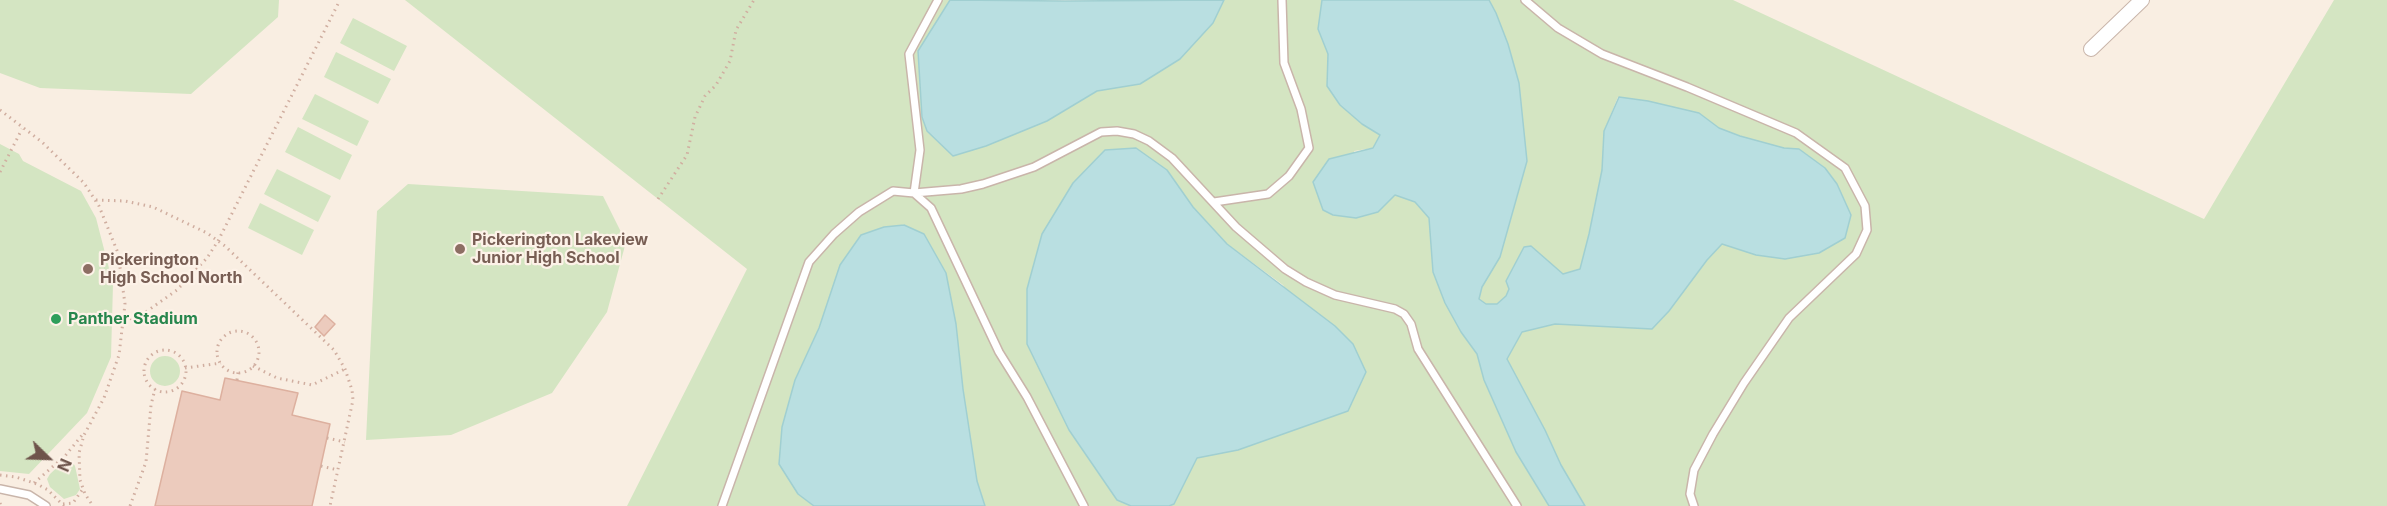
<!DOCTYPE html>
<style>
body{margin:0}
#map{position:relative;width:2387px;height:506px;overflow:hidden;background:#f9eee2;font-family:Inter,sans-serif}
canvas{display:block}
.north{position:absolute;left:18px;top:428px;width:60px;height:60px;-webkit-text-stroke:4px #fdf2e8;paint-order:stroke;rotate:113deg;font-size:16px;font-weight:700;line-height:24px;text-align:center;color:#6e544b}
.north::after{content:'';display:block;margin:auto;width:21px;height:27px;background:#6e544b;clip-path:polygon(50% 0,100% 100%,50% 72%,0 100%)}
</style>
<div id="map">
<canvas width="2387" height="506"></canvas>
<div class="north">N</div>
</div>
<script>
const ctx = document.querySelector('canvas').getContext('2d');
ctx.lineJoin = 'round';
function fillPath(path, color) { ctx.fillStyle = color; ctx.fill(path, 'evenodd'); }
const poly = rows => new Path2D(rows.map(r => 'M' + r).join(''));
function strokePath(path, color, width, dash) { ctx.strokeStyle = color; ctx.lineWidth = width; ctx.lineCap = dash ? 'butt' : 'round'; ctx.setLineDash(dash || []); ctx.stroke(path); }
function drawText(font, color, halo, rows, align = 'center') {
  ctx.font = font + ' Inter,sans-serif'; ctx.lineWidth = 4.5; ctx.setLineDash([]); ctx.textBaseline = 'middle'; ctx.strokeStyle = halo; ctx.fillStyle = color; for (const [text, x, y, turn = 0] of rows) {
    ctx.save(); ctx.translate(x, y); ctx.rotate((+turn || 0) * Math.PI / 180); ctx.textAlign = isNaN(turn) ? turn : align; if (halo) ctx.strokeText(text, 0, 0); ctx.fillText(text, 0, 0); ctx.restore();
  }
}
const green = poly([
 [0,0,279,0,278,17,191,94,40,88,0,73],
 [405,0,950,0,918,52,922,116,927,131,953,156,986,146,1047,121,1097,91,1140,83,1213,23,1224,0,1322,0,1318,29,1328,54,1327,86,1340,105,1362,124,1380,135,1373,148,1354,151,1378,212,1395,195,1415,202,1429,218,1433,272,1461,332,1477,354,1484,380,1516,452,1549,506,1169,506,1174,504,1197,458,1238,450,1348,411,1283,285,1227,244,1193,207,1167,170,1069,430,1117,500,1131,506,985,506,977,481,963,389,956,324,861,235,840,265,819,328,795,380,798,494,814,506,627,506,747,269],
 [1489,0,1733,0,2204,219,2334,0,2387,0,2387,506,1585,506,1561,465,1545,430,1507,359,1522,332,1555,324,1652,329,1669,311,1707,260,1722,244,1756,255,1785,259,1818,253,1845,238,1851,215,1837,184,1825,168,1799,149,1784,148,1740,136,1719,128,1699,113,1648,101,1618,97,1604,131,1602,170,1589,234,1580,269,1563,274,1525,247,1506,281,1509,289,1506,296,1497,304,1486,305,1479,299,1482,286,1500,256,1527,161,1519,83,1508,44],
 [353,18,407,46,394,71,340,43],
 [336,52,391,79,378,104,324,77],
 [315,94,369,121,357,146,302,119],
 [298,127,352,155,340,180,285,152],
 [0,144,19,154,23,161,81,191,96,218,113,284,111,357,87,413,29,474,0,471],
 [277,169,331,196,318,222,264,194],
 [408,184,603,196,626,242,607,312,552,393,451,435,366,440,377,211],
 [260,203,314,230,302,255,248,228],
 '150 371a15 15 0 1 1 30 0a15 15 0 1 1-30 0Z',
 [71,460,75,466,80,489,76,495,64,499,50,487,47,479,50,474,64,461]
]);
const water = poly([
 [950,0,1065,1,1224,0,1213,23,1180,59,1140,84,1097,91,1047,121,986,146,953,156,927,131,922,117,918,51,950,0],
 [1322,0,1489,0,1496,13,1508,44,1519,83,1527,161,1500,257,1482,287,1479,299,1486,304,1497,304,1506,296,1509,289,1506,281,1524,247,1531,246,1563,274,1580,269,1589,234,1602,170,1604,131,1619,97,1648,101,1699,113,1719,128,1740,136,1784,148,1799,149,1825,168,1837,184,1851,215,1845,238,1819,253,1785,259,1756,255,1722,244,1707,260,1669,311,1652,329,1555,324,1522,332,1507,359,1545,430,1561,465,1585,506,1549,506,1516,452,1484,380,1477,354,1461,332,1445,303,1433,272,1429,218,1415,202,1395,195,1378,212,1356,218,1333,215,1323,210,1313,182,1329,159,1373,148,1380,135,1362,124,1340,105,1327,86,1328,54,1318,29,1322,0],
 [1136,148,1167,170,1193,207,1227,244,1335,326,1353,344,1366,372,1348,411,1238,450,1197,458,1174,504,1169,506,1131,506,1117,500,1069,430,1027,344,1027,289,1042,234,1073,183,1105,150,1136,148],
 [904,225,924,234,946,273,956,324,963,389,977,481,985,506,814,506,798,494,779,464,782,427,795,380,819,328,840,265,861,235,884,227,904,225]
]);
const building = poly([
 [325,315,335,324,324,336,315,327,325,315],
 [225,378,298,393,292,415,330,424,312,506,155,506,182,391,220,400,225,378]
]);
const path = poly([
 [0,110,42,142,84,183,99,206,118,253,125,304,119,355,104,398,84,435,79,453,80,480,85,494,93,506],
 [0,172,22,129],
 [658,199,687,155,695,117,705,96,716,85,730,61,736,30,754,0],
 [96,200,125,201,153,207,207,233,225,246,334,350,345,369,352,390,353,400,330,506],
 [124,321,143,314,177,290,207,258,218,241,339,2],
 '217 352a21 21 0 1 1 42 0a21 21 0 1 1-42 0Z',
 '144 371a21 21 0 1 1 42 0a21 21 0 1 1-42 0Z',
 [253,366,277,378,312,385,345,369],
 [185,368,221,363],
 [237,380,238,372],
 [327,438,345,442],
 [321,466,338,470],
 [0,475,16,477,37,484,48,490,64,506],
 [34,483,65,456,83,434],
 [0,503,1,506],
 [63,504,73,503,82,490],
 [130,506,146,462,151,405,155,389]
]);
const lane = poly([
 [1525,0,1558,28,1602,54,1687,87,1796,133,1845,168,1865,206,1867,230,1856,254,1789,318,1744,383,1713,434,1694,470,1690,494,1694,506],
 [914,193,931,208,999,352,1027,397,1084,506],
 [914,193,920,150,909,54,938,0],
 [1214,202,1268,194,1289,176,1309,148,1301,109,1284,63,1282,0],
 [0,489,29,495,46,506],
 [722,506,809,262,834,234,859,212,893,191,914,193,961,189,983,184,1034,167,1101,132,1117,131,1134,134,1149,141,1172,158,1236,227,1285,269,1306,282,1335,295,1395,309,1404,314,1411,324,1418,349,1517,506]
]);
const street = poly([
 [2091,49,2142,0]
]);
const markers = [
 [460,249,6,"#8d6e63"],
 [88,269,6,"#8d6e63"],
 [56,319,6,"#2e9e5b"]
];
const educationNames = [
 ["Pickerington Lakeview",472,240],
 ["Junior High School",472,258],
 ["Pickerington",100,260],
 ["High School North",100,278]
];
const leisureNames = [
 ["Panther Stadium",68,319]
];
fillPath(green, '#d4e5c2');
fillPath(water, '#b9dfe1');
strokePath(water, '#a0cfd1', 1.5);
fillPath(building, '#eccbbd');
strokePath(building, '#ddb09f', 1.5);
strokePath(lane, '#c9b5aa', 10);
strokePath(street, '#c9b5aa', 16);
strokePath(path, '#d0aea0', 3, [1.5, 4.5]);
strokePath(lane, '#fff', 7);
strokePath(street, '#fff', 14);
for (const [x, y, r, color] of markers) { const dot = new Path2D(); dot.arc(x, y, r, 0, 2 * Math.PI); ctx.fillStyle = color; ctx.fill(dot); strokePath(dot, '#fdf2e8', 2); }
drawText('bold 16px', '#785e54', '#fdf2e8', educationNames, 'left');
drawText('bold 16px', '#27864d', '#fdf2e8', leisureNames, 'left');
</script>
